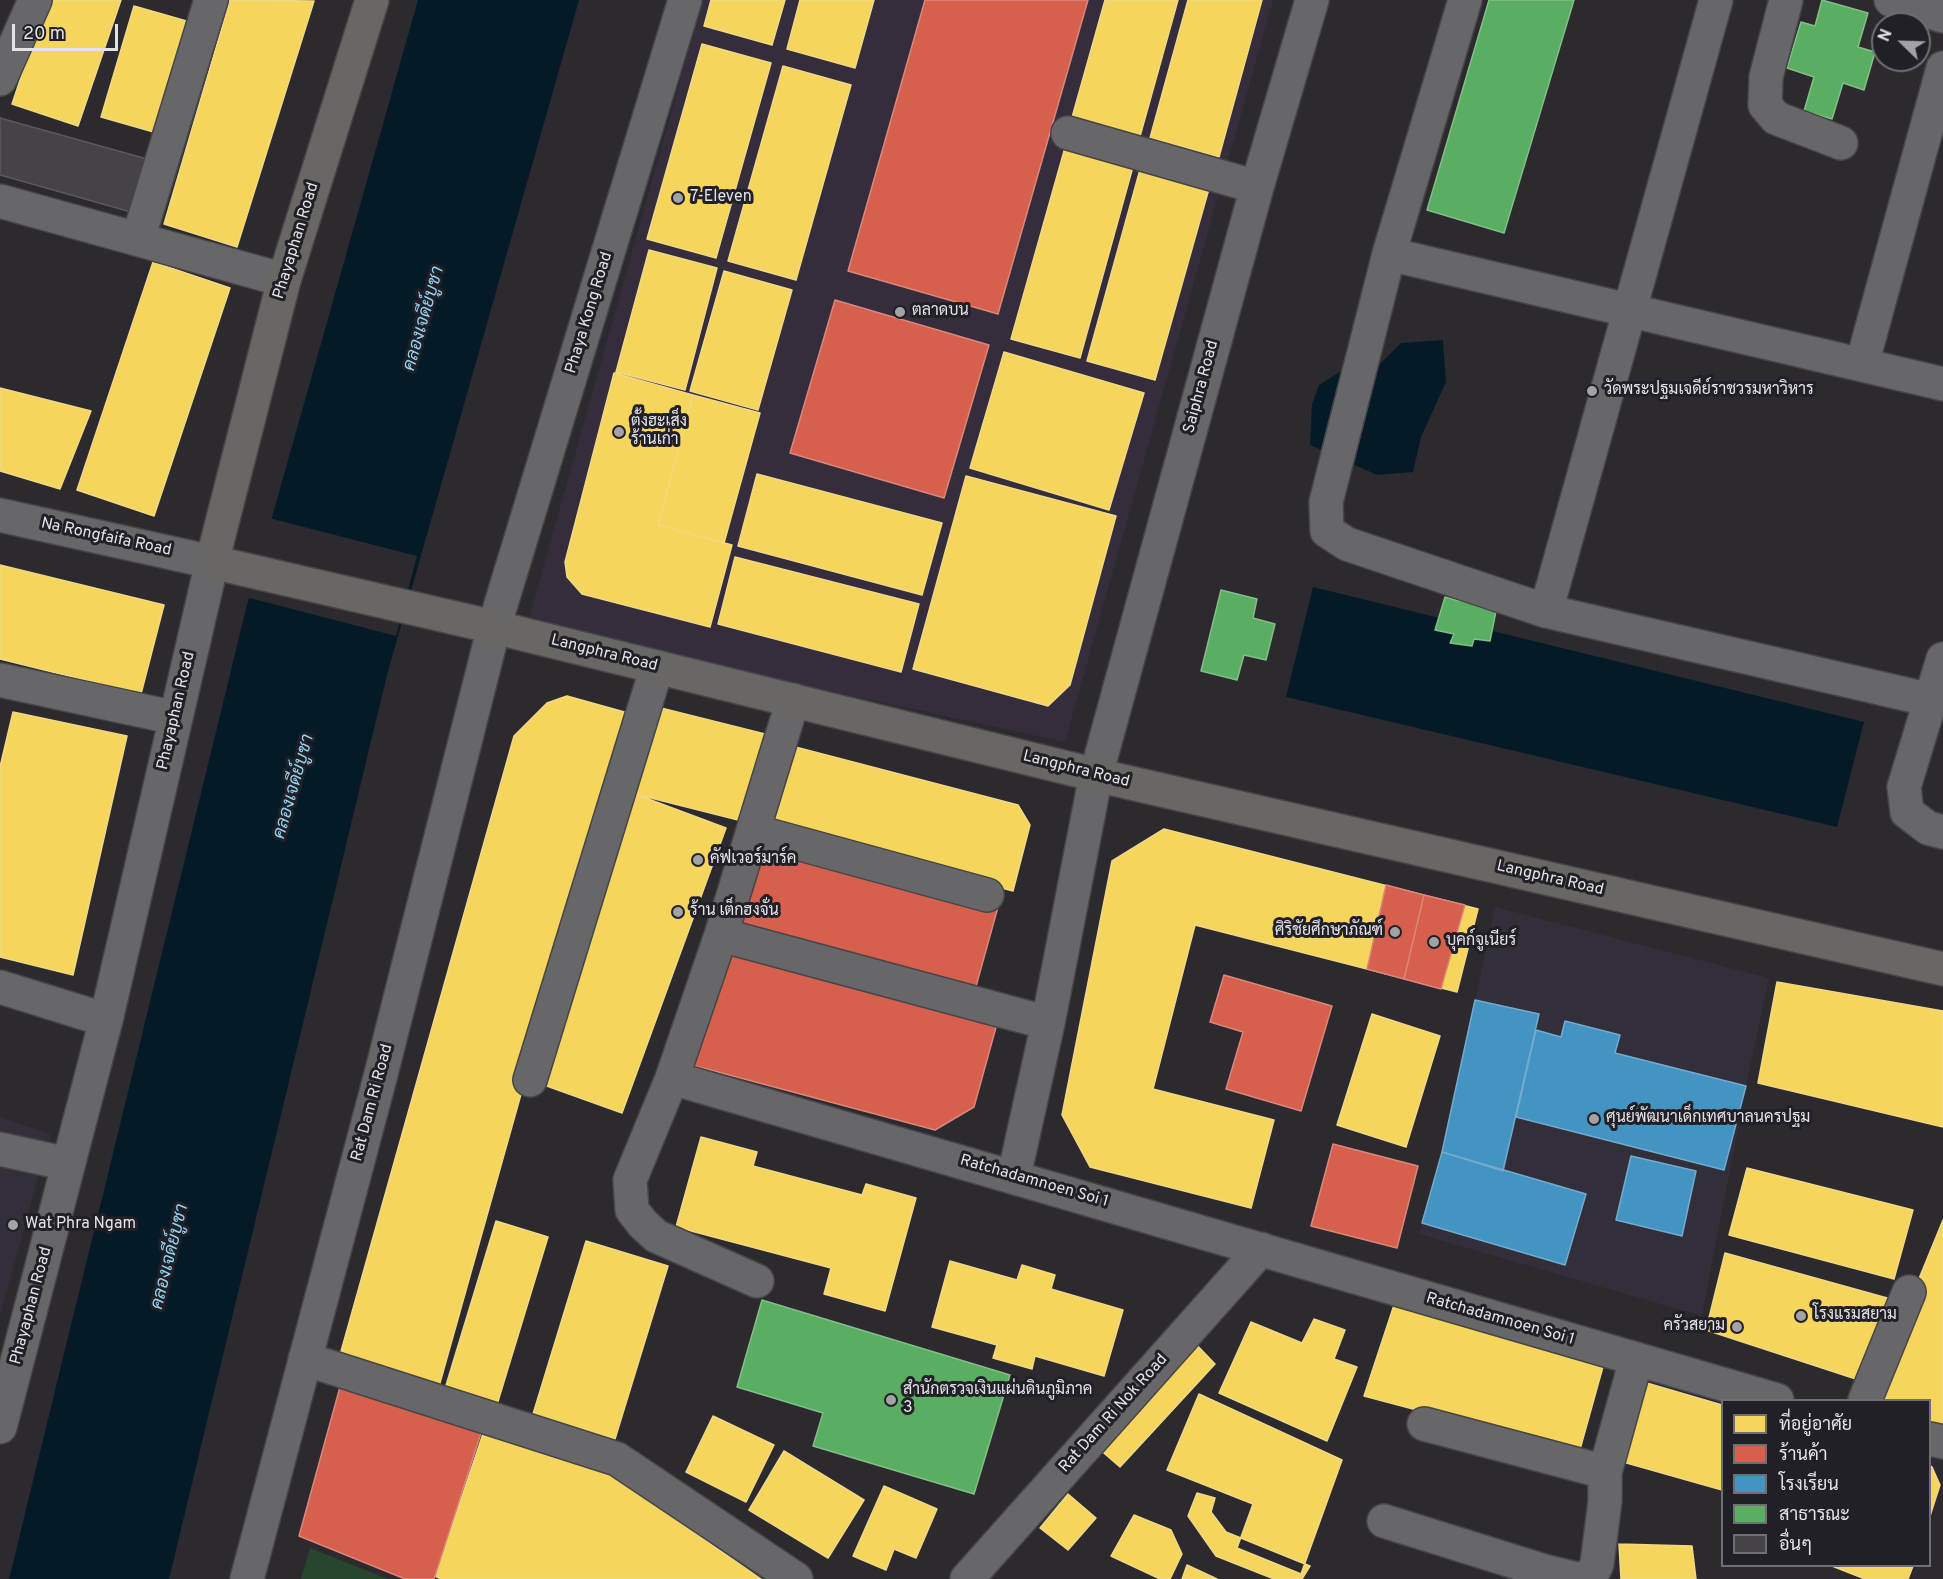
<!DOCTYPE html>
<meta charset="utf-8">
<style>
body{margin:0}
#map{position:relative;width:1943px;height:1579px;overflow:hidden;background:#2c2a2e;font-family:Overpass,Sarabun,sans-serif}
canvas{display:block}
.legend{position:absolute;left:1721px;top:1399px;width:210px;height:168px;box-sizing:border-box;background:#212026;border:2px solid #6f6e73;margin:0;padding:8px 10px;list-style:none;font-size:18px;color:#e3e3e7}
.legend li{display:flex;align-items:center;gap:12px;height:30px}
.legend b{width:30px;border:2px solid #6f6e73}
.north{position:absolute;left:1871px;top:12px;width:60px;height:60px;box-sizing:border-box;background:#212026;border:2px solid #6f6e73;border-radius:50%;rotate:293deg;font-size:16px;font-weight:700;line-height:24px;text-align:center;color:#e3e3e7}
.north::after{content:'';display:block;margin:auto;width:21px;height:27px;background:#a3a2a6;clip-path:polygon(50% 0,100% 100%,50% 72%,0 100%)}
.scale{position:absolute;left:12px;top:24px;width:106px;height:27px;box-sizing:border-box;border:3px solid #e3e3e7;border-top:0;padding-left:8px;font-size:18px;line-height:21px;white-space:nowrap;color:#e3e3e7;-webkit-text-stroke:4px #212026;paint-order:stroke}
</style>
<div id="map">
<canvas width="1943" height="1579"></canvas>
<ul class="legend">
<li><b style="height:16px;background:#f6d55c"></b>ที่อยู่อาศัย</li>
<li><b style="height:16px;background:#d6604d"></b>ร้านค้า</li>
<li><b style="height:16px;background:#4393c3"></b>โรงเรียน</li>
<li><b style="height:16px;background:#5aae61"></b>สาธารณะ</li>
<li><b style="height:16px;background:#454347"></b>อื่นๆ</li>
</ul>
<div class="north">N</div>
<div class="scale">20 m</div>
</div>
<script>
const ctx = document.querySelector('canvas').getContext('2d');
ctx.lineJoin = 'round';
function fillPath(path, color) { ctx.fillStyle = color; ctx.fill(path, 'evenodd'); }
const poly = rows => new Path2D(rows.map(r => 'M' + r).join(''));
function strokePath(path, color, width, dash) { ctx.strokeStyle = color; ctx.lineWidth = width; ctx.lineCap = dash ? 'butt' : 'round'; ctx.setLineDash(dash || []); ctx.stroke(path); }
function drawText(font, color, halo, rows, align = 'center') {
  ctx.font = font + ' Overpass,Sarabun,sans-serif'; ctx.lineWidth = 6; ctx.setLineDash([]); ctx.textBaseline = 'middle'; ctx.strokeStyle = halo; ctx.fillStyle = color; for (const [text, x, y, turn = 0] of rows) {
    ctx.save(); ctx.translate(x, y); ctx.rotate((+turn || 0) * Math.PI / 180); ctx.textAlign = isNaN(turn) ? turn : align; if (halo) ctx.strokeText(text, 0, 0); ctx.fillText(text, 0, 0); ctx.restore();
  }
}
const commercial = poly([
 [703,0,1273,0,1065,742,527,625]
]);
const built = poly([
 [1495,907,1769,978,1746,1086,1702,1316,1419,1234,1442,1152],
 [0,1117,50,1134,0,1316]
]);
const green = poly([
 [310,1548,388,1579,301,1579]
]);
const water = poly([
 [418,0,579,0,387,675,169,1579,9,1579,246,609],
 [1443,340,1446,382,1421,437,1413,472,1377,475,1310,445,1312,404,1319,385,1343,370,1379,365,1401,343],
 [1313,587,1864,722,1837,827,1286,697]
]);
const pier = poly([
 [269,518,417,556,396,636,246,597]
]);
const homes = poly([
 [47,0,121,0,78,126,12,104,47,0],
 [230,0,314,1,237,247,164,224,230,0],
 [711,0,785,0,772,45,704,26,711,0],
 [800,0,874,0,855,68,787,49,800,0],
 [1105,0,1178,0,1139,140,1071,121,1105,0],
 [1188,0,1262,0,1219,157,1150,138,1188,0],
 [134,6,190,22,157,133,101,117,134,6],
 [702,44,771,63,716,258,647,239,702,44],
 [783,66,851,85,796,280,728,261,783,66],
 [1066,144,1134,163,1080,358,1011,339,1066,144],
 [1141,166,1210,185,1155,380,1087,361,1141,166],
 [649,250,717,268,685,390,616,372,649,250],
 [153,262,230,288,154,516,77,490,153,262],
 [724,271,792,290,758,410,690,391,724,271],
 [1004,352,1144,393,1109,510,970,468,1004,352],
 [614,373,693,395,658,525,732,545,710,627,582,594,567,577,565,562,614,373],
 [0,388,91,411,60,489,0,471,0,388],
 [693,395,760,413,724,543,658,525,693,395],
 [757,474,942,523,922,595,738,546,757,474],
 [966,476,1116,516,1070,685,1048,706,913,669,966,476],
 [735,557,919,604,901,672,718,624,735,557],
 [0,565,164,605,141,694,0,659,0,565],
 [567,696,628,713,438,1390,338,1362,514,736,547,703,567,696],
 [657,707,765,734,742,821,635,794,657,707],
 [13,712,127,736,73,975,0,957,0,767,13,712],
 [784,744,1018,805,1030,825,1013,891,762,825,784,744],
 [635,794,726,828,622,1113,530,1080,635,794],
 [1164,829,1478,909,1457,992,1195,925,1153,1089,1274,1120,1251,1208,1090,1167,1062,1115,1112,861,1164,829],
 [1777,982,1943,1011,1943,1127,1758,1083,1777,982],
 [1372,1014,1440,1036,1406,1147,1337,1125,1372,1014],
 [701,1137,757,1152,753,1166,862,1195,866,1184,916,1198,885,1311,824,1294,831,1268,676,1227,701,1137],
 [1747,1168,1913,1210,1894,1279,1729,1235,1747,1168],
 [1943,1220,1943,1427,1930,1422,1930,1400,1881,1400,1871,1396,1943,1220],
 [496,1221,548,1237,496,1408,444,1392,496,1221],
 [586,1241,668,1266,615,1439,533,1414,586,1241],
 [1725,1253,1898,1301,1868,1383,1706,1330,1725,1253],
 [950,1261,1017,1280,1022,1265,1055,1275,1051,1289,1123,1310,1104,1376,1035,1356,1032,1369,993,1358,997,1345,932,1327,950,1261],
 [1394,1305,1604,1363,1579,1453,1364,1396,1394,1305],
 [1314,1319,1345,1330,1334,1359,1357,1367,1327,1441,1219,1393,1251,1322,1302,1343,1314,1319],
 [1192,1340,1215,1364,1120,1467,1098,1448,1192,1340],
 [1640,1381,1722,1405,1722,1490,1616,1460,1640,1381],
 [1199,1394,1342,1460,1301,1574,1237,1548,1253,1504,1167,1470,1199,1394],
 [713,1416,774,1445,746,1502,686,1472,713,1416],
 [486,1425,589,1459,761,1579,441,1579,435,1576,486,1425],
 [784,1451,864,1500,828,1558,749,1510,784,1451],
 [1930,1466,1932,1467,1940,1485,1930,1516,1930,1466],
 [884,1486,937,1509,916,1558,894,1549,886,1570,853,1556,884,1486],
 [1197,1493,1215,1498,1211,1512,1226,1532,1310,1566,1302,1579,1274,1579,1216,1556,1188,1516,1197,1493],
 [1068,1494,1096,1518,1068,1550,1040,1528,1068,1494],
 [1134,1515,1171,1530,1182,1554,1170,1579,1160,1579,1111,1556,1134,1515],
 [1619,1544,1692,1546,1696,1579,1621,1579,1619,1544],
 [1187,1565,1217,1579,1182,1579,1187,1565],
 [1832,1566,1913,1566,1908,1579,1865,1579,1832,1566]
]);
const shops = poly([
 [925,0,1088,0,998,314,848,271,925,0],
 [835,300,989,345,944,498,790,453,835,300],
 [760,839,998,907,975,990,736,921,760,839],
 [1386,885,1424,895,1404,979,1367,969,1386,885],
 [1424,895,1465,905,1441,989,1404,979,1424,895],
 [720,945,998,1020,974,1107,935,1130,688,1064,720,945],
 [1224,975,1332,1006,1301,1111,1226,1089,1243,1032,1210,1022,1224,975],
 [1333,1144,1418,1166,1397,1248,1311,1226,1333,1144],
 [340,1387,483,1427,434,1579,405,1579,299,1536,340,1387]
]);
const schools = poly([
 [1475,1000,1539,1014,1503,1171,1442,1152,1475,1000],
 [1565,1021,1620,1035,1615,1053,1746,1086,1724,1170,1516,1117,1536,1030,1561,1037,1565,1021],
 [1442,1152,1586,1194,1565,1265,1422,1223,1442,1152],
 [1631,1156,1696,1171,1682,1236,1616,1220,1631,1156]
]);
const public = poly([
 [1489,0,1574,0,1504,233,1427,210,1489,0],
 [1822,0,1868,13,1858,47,1875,52,1864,90,1843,83,1832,119,1804,111,1814,77,1787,68,1801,22,1815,26,1822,0],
 [1221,590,1257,599,1253,618,1275,624,1266,660,1244,655,1237,680,1201,671,1221,590],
 [1462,591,1482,598,1479,607,1496,611,1490,641,1474,639,1472,646,1450,643,1454,634,1435,630,1445,597,1459,601,1462,591],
 [762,1300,1010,1375,974,1494,813,1446,823,1413,737,1387,762,1300]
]);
const building = poly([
 [0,118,147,159,131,212,0,175,0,118]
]);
const minor = poly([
 [1465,0,1389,254,1326,502,1327,531,1347,544,1546,611,1931,700],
 [1786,0,1766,77,1765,105,1776,118,1841,143],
 [1891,0,1943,16],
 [0,79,35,0],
 [1068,133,1257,187],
 [0,201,284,280],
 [138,239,211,0],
 [1389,254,1943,384],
 [1862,364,1943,68],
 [0,515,212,562,106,1020,0,1427],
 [1546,611,1716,0],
 [1943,659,1904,787,1907,812,1928,828,1943,832],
 [0,680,176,718],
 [793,700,721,935,672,1078,1777,1400],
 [753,831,987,895],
 [721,935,1048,1023],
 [0,987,106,1020],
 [672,1078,630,1180,632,1210,643,1224,656,1236,757,1281],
 [530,1080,657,667],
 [0,1149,68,1164],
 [1014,1176,1048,1023,1096,775,1257,187,1312,0],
 [305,1359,617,1459,796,1579],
 [1865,1400,1909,1292],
 [1424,1424,1605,1472],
 [1930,1439,1943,1442],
 [1384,1521,1544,1571,1577,1579],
 [247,1579,381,1074,494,627,685,0],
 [967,1579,1261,1249],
 [1586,1579,1591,1576,1597,1564,1605,1501,1605,1472,1636,1360]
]);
const major = poly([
 [372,0,284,280,212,562,494,627,1096,775,1943,969]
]);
const markers = [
 [678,198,6,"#a3a2a6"],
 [900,312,6,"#a3a2a6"],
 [1592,391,6,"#a3a2a6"],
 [619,432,6,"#a3a2a6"],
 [698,860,6,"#a3a2a6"],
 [678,912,6,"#a3a2a6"],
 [1395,932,6,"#a3a2a6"],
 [1434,942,6,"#a3a2a6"],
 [1594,1119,6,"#a3a2a6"],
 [13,1225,6,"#a3a2a6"],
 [1801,1316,6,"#a3a2a6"],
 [1737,1327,6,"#a3a2a6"],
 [891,1400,6,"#a3a2a6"]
];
const poiNames = [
 ["7-Eleven",690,198],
 ["ตลาดบน",912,312],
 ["วัดพระปฐมเจดีย์ราชวรมหาวิหาร",1604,391],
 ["ตั้งฮะเส็ง",631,423],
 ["ร้านเก่า",631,441],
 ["คัฟเวอร์มาร์ค",710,860],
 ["ร้าน เต็กฮงจั่น",690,912],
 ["ศิริชัยศึกษาภัณฑ์",1383,932,"right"],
 ["บุคก์จูเนียร์",1446,942],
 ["ศุนย์พัฒนาเด็กเทศบาลนครปฐม",1606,1119],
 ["Wat Phra Ngam",25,1225],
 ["โรงแรมสยาม",1813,1316],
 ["ครัวสยาม",1725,1327,"right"],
 ["สำนักตรวจเงินแผ่นดินภูมิภาค",903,1391],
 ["3",903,1409]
];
const streetNames = [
 ["Phayaphan Road",297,241,-73],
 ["Phaya Kong Road",590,313,-73],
 ["Saiphra Road",1202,387,-75],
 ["Na Rongfaifa Road",106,538,12],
 ["Langphra Road",604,654,14],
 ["Phayaphan Road",177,711,-77],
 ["Langphra Road",1076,770,14],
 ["Langphra Road",1550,879,13],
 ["Rat Dam Ri Road",373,1103,-75],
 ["Ratchadamnoen Soi 1",1034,1182,16],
 ["Phayaphan Road",32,1306,-75],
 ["Ratchadamnoen Soi 1",1500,1320,16],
 ["Rat Dam Ri Nok Road",1114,1414,-48]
];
const waterNames = [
 ["คลองเจดีย์บูชา",425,319,-74],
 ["คลองเจดีย์บูชา",295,787,-74],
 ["คลองเจดีย์บูชา",171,1257,-76]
];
fillPath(commercial, '#352d3c');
fillPath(built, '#322f3a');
fillPath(green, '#26462e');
fillPath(water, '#041b27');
fillPath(pier, '#2c2a2e');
fillPath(homes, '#f6d55c');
strokePath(homes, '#f0d986', 1.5);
fillPath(shops, '#d6604d');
strokePath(shops, '#da877b', 1.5);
fillPath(schools, '#4393c3');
strokePath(schools, '#73abce', 1.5);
fillPath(public, '#5aae61');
strokePath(public, '#83be89', 1.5);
fillPath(building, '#454347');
strokePath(building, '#5a595c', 1.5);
strokePath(minor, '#464548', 36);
strokePath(major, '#464548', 36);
strokePath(minor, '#676669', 33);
strokePath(major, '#686763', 33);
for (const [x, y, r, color] of markers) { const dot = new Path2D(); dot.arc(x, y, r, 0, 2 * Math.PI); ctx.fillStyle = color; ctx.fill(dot); strokePath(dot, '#212026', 2); }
drawText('16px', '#e3e3e7', '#212026', poiNames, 'left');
drawText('16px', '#e3e3e7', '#212026', streetNames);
drawText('italic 18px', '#92d4f6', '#212026', waterNames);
</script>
